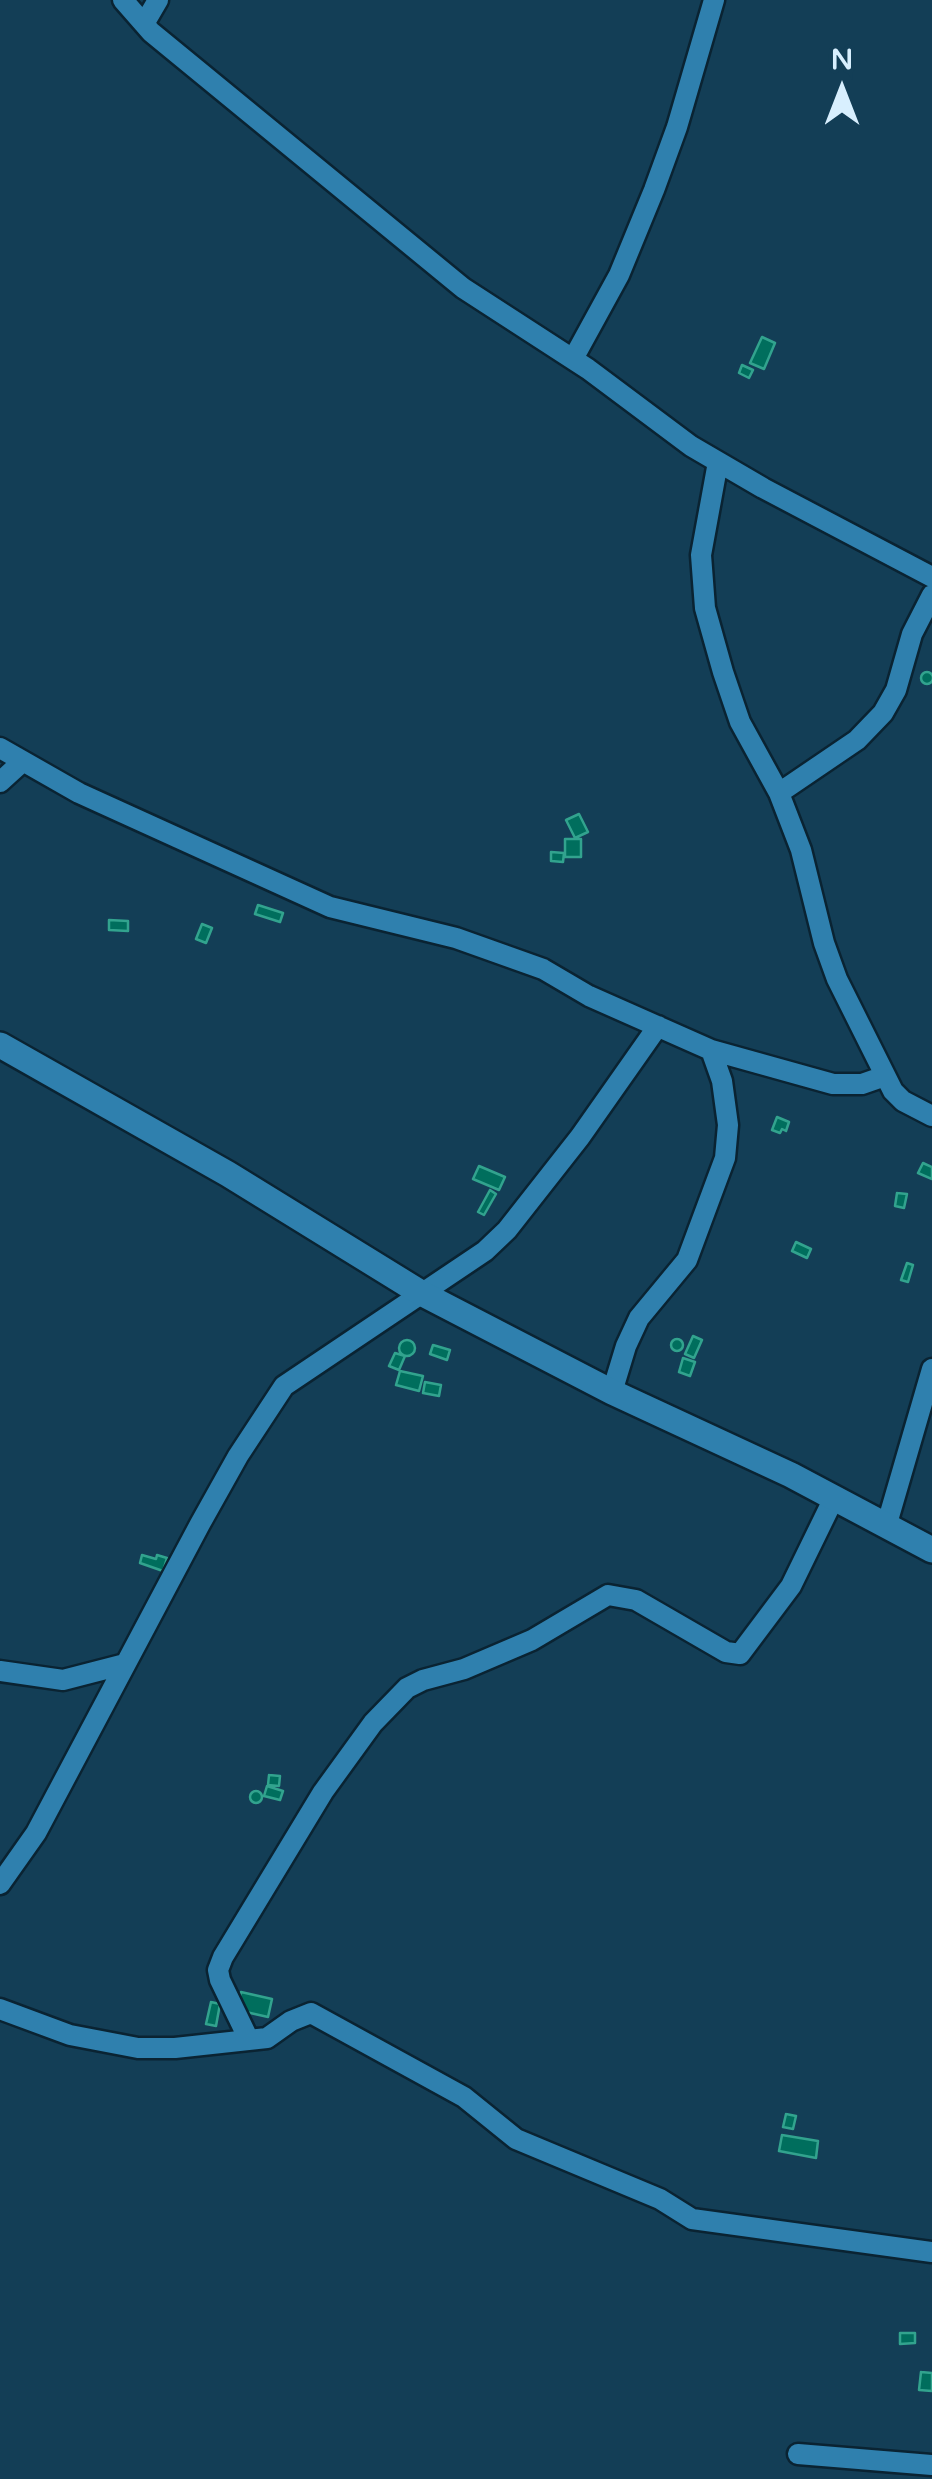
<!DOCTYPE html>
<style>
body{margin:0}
#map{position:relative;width:932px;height:2479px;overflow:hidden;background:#133e56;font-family:"Varela Round",sans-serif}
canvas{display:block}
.north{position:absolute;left:792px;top:40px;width:100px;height:100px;-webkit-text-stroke:8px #133e56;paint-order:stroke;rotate:0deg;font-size:28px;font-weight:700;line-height:40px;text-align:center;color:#d8effe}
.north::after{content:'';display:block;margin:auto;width:35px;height:45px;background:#d8effe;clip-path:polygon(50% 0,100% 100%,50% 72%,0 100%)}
</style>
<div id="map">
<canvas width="932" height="2479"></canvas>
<div class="north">N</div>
</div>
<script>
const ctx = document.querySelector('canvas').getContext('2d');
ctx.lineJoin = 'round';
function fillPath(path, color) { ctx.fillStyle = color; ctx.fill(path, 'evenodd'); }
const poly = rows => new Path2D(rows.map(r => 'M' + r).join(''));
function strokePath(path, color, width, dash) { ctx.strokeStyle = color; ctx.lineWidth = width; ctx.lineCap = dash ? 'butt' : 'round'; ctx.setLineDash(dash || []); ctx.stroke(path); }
const building = poly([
 [762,337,775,343,764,369,750,363,762,337],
 [742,365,753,370,749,378,739,373,742,365],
 '921 678a6 6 0 1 1 12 0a6 6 0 1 1-12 0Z',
 [579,814,588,832,575,838,566,820,579,814],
 [565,839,581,839,581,857,565,857,565,839],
 [551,852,564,853,563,862,551,861,551,852],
 [258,905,283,913,280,922,255,914,258,905],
 [109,920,128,921,128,931,109,930,109,920],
 [202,924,212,928,206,943,196,939,202,924],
 [777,1117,789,1122,786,1131,782,1129,780,1133,772,1130,777,1117],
 [923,1163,932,1167,932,1179,918,1173,923,1163],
 [479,1166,505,1177,499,1190,473,1179,479,1166],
 [490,1190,496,1194,484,1215,478,1212,490,1190],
 [897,1193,907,1194,904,1208,895,1206,897,1193],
 [796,1242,811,1249,807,1258,792,1251,796,1242],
 [907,1263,913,1265,908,1282,901,1280,907,1263],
 [693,1336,702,1340,694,1358,685,1354,693,1336],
 '671 1345a6 6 0 1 1 12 0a6 6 0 1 1-12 0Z',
 '399 1348a8 8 0 1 1 16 0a8 8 0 1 1-16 0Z',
 [433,1345,450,1350,447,1360,430,1354,433,1345],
 [395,1353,405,1356,399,1370,389,1366,395,1353],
 [683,1358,695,1362,690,1376,679,1372,683,1358],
 [400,1371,423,1376,419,1391,396,1385,400,1371],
 [425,1382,441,1385,439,1396,423,1393,425,1382],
 [142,1555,156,1559,157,1555,167,1558,163,1571,140,1563,142,1555],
 [269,1775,280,1776,279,1786,268,1785,269,1775],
 [267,1786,283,1791,280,1800,264,1796,267,1786],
 '250 1797a6 6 0 1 1 12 0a6 6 0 1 1-12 0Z',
 [241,1992,272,1999,268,2017,237,2010,241,1992],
 [211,2002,220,2004,216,2026,206,2024,211,2002],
 [786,2114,796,2116,793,2129,783,2127,786,2114],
 [782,2135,818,2141,816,2158,779,2151,782,2135],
 [900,2333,915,2333,915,2343,900,2344,900,2333],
 [921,2372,932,2373,932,2391,919,2390,921,2372]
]);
const minor = poly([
 [123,0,151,32,463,288,588,369,691,446,763,488,932,577],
 [144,24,158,0],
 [573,359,619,275,654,190,677,127,714,0],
 [718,462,701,555,705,608,723,672,740,722,779,793,801,850,824,943,837,979,893,1091,903,1101,932,1116],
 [0,748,79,793,330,907,456,938,543,969,589,996,711,1050,833,1084,862,1084,885,1076],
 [0,782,22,762],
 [779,793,857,740,883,713,896,690,912,634,932,595],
 [612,1392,626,1346,639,1318,687,1260,725,1158,728,1125,722,1081,711,1050],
 [886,1527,932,1369],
 [0,1671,63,1680,125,1664],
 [0,1884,36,1833,200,1524,238,1456,284,1386,485,1251,507,1230,580,1137,658,1026],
 [0,2009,70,2035,138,2048,175,2048,267,2038,291,2021,311,2013,464,2097,516,2139,660,2199,692,2219,932,2252],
 [249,2040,220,1980,218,1970,223,1957,323,1792,373,1723,407,1688,423,1680,464,1669,532,1640,608,1595,636,1600,726,1652,740,1654,791,1586,833,1500],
 [798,2454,932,2465]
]);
const tertiary = poly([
 [0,1045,228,1174,421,1293,612,1392,791,1475,932,1550]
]);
fillPath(building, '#006e5d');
strokePath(building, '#32a38e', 2.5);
strokePath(minor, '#0a2332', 25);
strokePath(tertiary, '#0a2332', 30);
strokePath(minor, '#2f80ae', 20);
strokePath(tertiary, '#2f80ae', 25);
</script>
